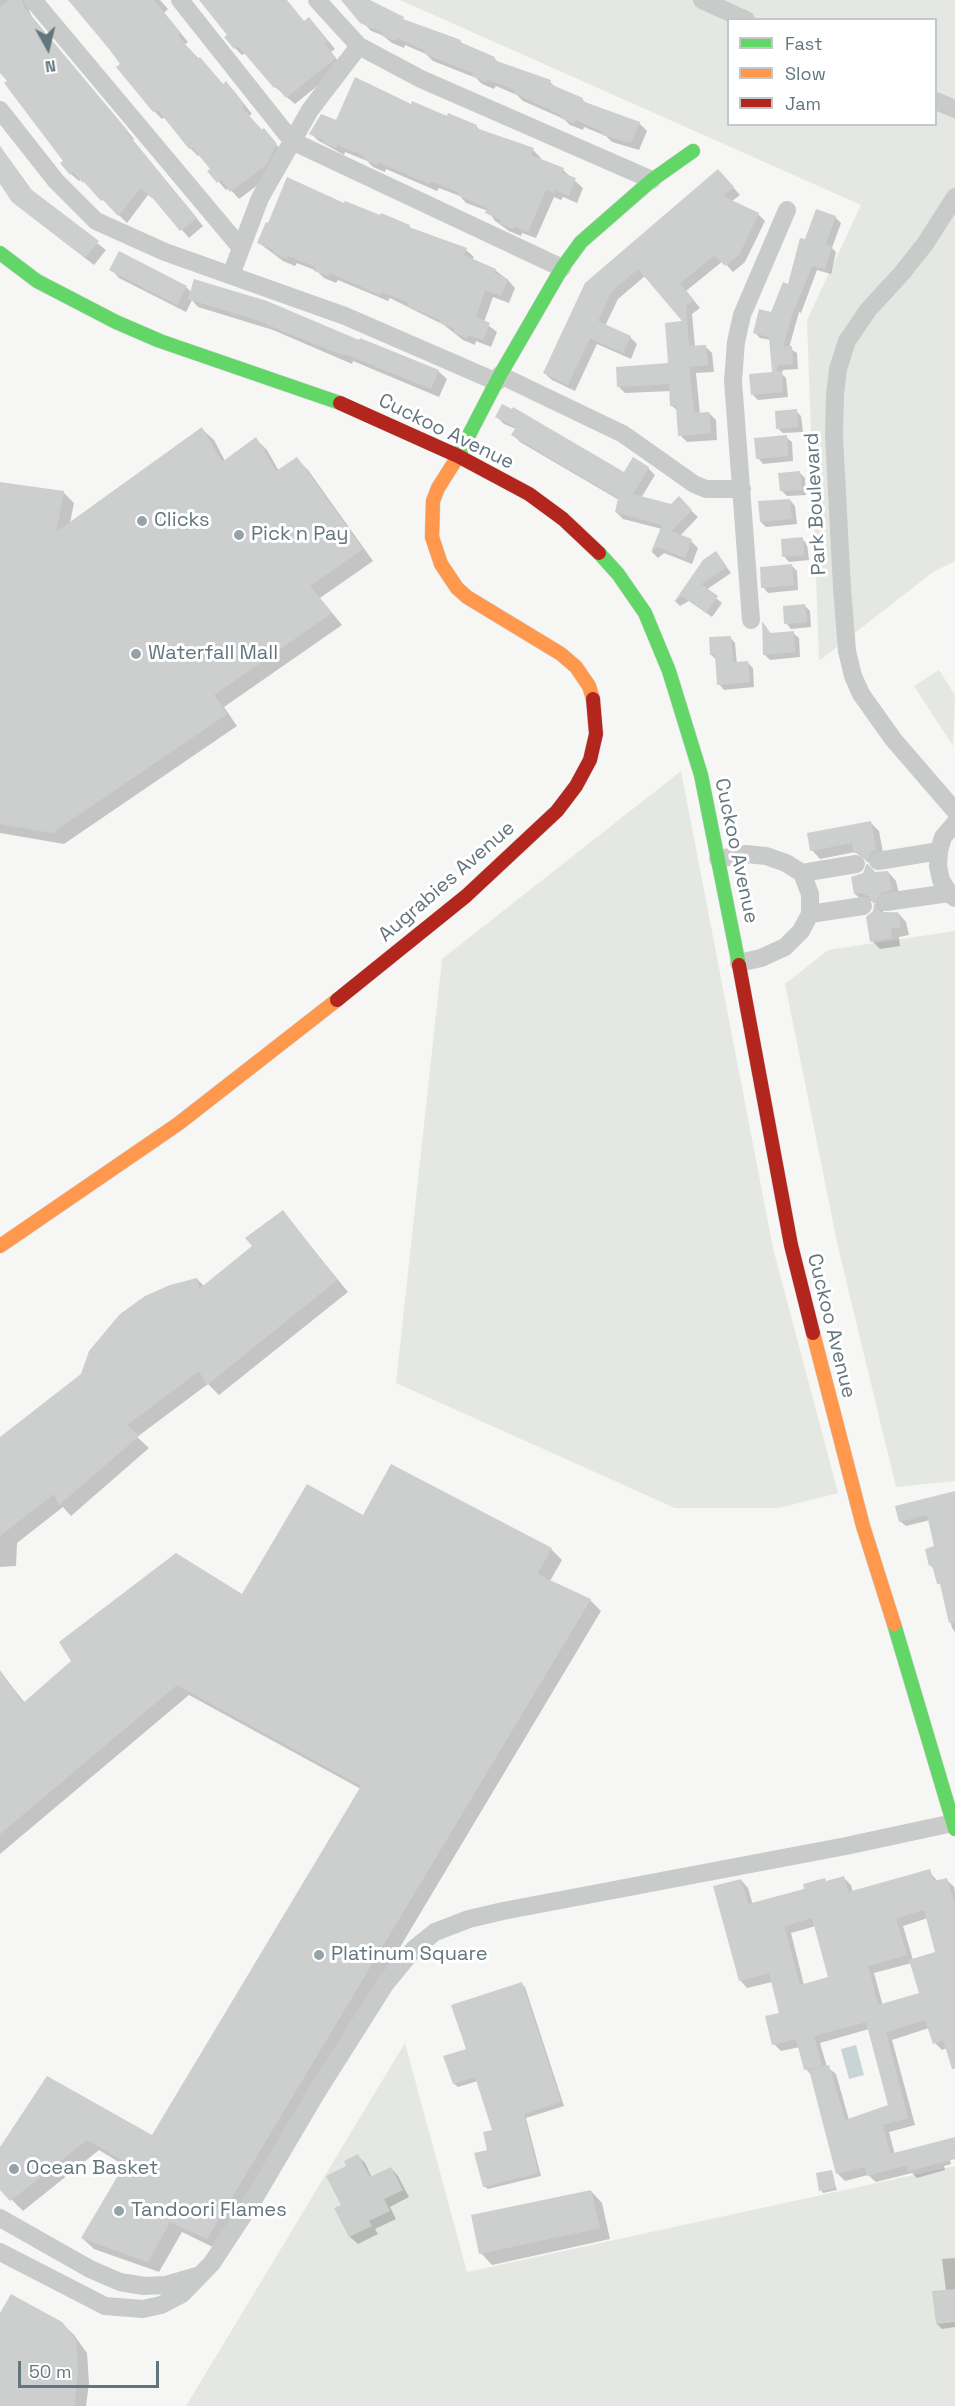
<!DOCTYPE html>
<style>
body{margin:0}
#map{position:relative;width:955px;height:2406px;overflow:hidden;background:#f6f6f5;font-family:"Space Grotesk",sans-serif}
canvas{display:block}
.legend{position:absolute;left:727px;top:18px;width:210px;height:108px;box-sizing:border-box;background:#fff;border:2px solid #c1c8cb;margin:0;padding:8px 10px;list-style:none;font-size:18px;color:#63767e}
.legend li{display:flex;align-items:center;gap:12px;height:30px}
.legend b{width:30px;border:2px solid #c1c8cb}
.north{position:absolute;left:18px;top:18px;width:60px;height:60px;-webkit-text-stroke:4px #fff;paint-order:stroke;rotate:172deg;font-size:16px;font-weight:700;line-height:24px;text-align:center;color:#63767e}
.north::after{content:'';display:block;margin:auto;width:21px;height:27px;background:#63767e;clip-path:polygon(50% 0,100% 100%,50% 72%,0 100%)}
.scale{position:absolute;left:18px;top:2361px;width:141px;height:27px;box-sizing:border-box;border:3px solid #63767e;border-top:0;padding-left:8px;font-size:18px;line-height:21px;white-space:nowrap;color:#63767e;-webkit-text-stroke:4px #fff;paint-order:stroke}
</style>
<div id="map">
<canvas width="955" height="2406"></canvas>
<ul class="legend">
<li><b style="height:8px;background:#63d668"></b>Fast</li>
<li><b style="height:8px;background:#ff974d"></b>Slow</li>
<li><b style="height:8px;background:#b3261e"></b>Jam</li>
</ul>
<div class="north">N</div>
<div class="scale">50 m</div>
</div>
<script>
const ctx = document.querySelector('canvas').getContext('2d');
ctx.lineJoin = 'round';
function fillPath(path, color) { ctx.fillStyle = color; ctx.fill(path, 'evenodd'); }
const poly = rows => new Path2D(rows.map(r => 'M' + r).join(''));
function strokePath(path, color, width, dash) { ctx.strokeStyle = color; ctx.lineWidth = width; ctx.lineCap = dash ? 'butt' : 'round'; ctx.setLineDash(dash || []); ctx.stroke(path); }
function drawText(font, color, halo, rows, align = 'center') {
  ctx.font = font + ' "Space Grotesk",sans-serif'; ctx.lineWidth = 6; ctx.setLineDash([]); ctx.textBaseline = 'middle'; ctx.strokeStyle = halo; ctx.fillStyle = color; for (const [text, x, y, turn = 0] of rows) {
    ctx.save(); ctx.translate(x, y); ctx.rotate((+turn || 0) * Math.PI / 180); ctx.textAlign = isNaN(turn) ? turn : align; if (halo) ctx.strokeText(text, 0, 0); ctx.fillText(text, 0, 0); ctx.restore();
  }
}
const green = poly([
 [400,0,955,0,955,561,933,572,819,661,807,320,861,205],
 [728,20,936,20,936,124,728,124],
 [939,670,955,695,953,746,914,686],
 [681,771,773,1248,838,1493,779,1508,675,1508,396,1383,442,959],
 [955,931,955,1481,896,1487,838,1247,785,984,828,950],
 [405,2043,467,2272,955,2166,955,2406,186,2406]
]);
const water = poly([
 [856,2045,864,2075,849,2079,841,2049]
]);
const shadow = poly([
 [0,0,26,0,30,4,29,10,32,17,134,139,133,140,203,226,189,238,158,202,148,195,127,223,82,179,79,181,71,174,65,161,0,70],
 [70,0,160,0,168,9,164,13,188,42,185,44,223,85,234,91,252,114,249,116,285,154,274,173,239,199,229,188,226,190,210,172,212,170,200,155,198,156,190,148,165,117,162,119,154,111,122,65],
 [202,0,286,0,304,22,316,26,335,49,331,52,342,66,295,104,275,87,245,53,242,55,235,48,229,35],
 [342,0,369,0,374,5,432,33,433,30,460,41,465,46,494,58,499,63,550,82,558,90,583,100,587,104,639,123,647,131,639,150,612,142,606,136,584,127,583,130,570,125,564,119,523,101,517,95,496,86,494,89,482,84,476,78,433,61,426,54,405,45,404,48,392,43,382,35,371,31],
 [412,106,476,126,481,131,533,150,541,158,540,160,563,170,583,188,577,203,563,197,561,200,554,197,536,238,522,233,521,236,509,231,495,221,488,211,466,203,460,196,439,188,437,191,386,169,385,172,373,167,367,161,345,152,344,155,319,141,311,134,337,122],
 [0,146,33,192,106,250,94,265,23,210,0,181],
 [725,178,740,195,731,202,758,214,765,221,745,262,733,272,723,261,686,291,700,308,692,314,695,347,705,346,712,353,714,372,696,373,700,414,709,413,716,420,717,440,687,442,680,435,678,411,672,406,671,391,625,393,618,386,670,365,685,322,645,276,618,299,605,326,630,337,637,344,631,359,597,344,575,391,552,380,544,373,586,284],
 [345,205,380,217,382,215,409,226,414,231,466,250,474,257,472,260,495,270,508,280,515,288,509,303,493,297,484,322,497,332,491,347,476,341,475,345,463,340,444,325,390,298,388,301,338,280,336,283,324,278,317,271,297,263,295,266,283,261,259,243],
 [835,217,841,223,832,248,836,252,831,274,817,270,801,313,799,312,789,348,797,353,798,369,783,370,782,374,786,378,788,397,758,400,752,394,773,373,771,340,760,338,754,332,772,314,789,286,806,241],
 [111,269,186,287,192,293,360,342,438,371,447,379,439,397,353,361,352,364,273,330,198,307,192,300,186,312,119,278],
 [796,411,801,416,803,432,783,433,777,428],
 [497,417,624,474,648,468,655,475,641,498,671,506,679,499,698,517,680,536,691,541,698,548,692,564,664,553,658,558,652,552,662,529,623,519,616,512,619,500,520,442,513,435,516,429,504,424],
 [202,429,214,440,225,461,256,439,267,450,279,471,297,459,308,470,373,561,320,598,342,625,224,707,237,726,64,844,0,833,0,484,63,492,74,503,70,523],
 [786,437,792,442,793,461,763,464,758,458],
 [800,473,805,478,806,495,787,496,781,490],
 [790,500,795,506,797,524,766,527,761,522],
 [802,539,807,544,809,560,789,562,784,556],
 [716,553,731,573,706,590,722,603,712,617,689,601,680,606,675,601],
 [792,566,797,571,798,590,768,593,763,587],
 [805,606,810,611,811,627,791,629,786,623],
 [764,624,771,634,793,633,799,638,800,657,770,660,764,654],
 [730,637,735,643,737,664,748,663,753,668,754,687,724,690,719,684,717,660,711,655],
 [870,822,879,831,884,858,876,868,855,852,820,859,812,850],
 [888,872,896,881,900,898,888,901,883,912,898,913,906,922,909,935,899,937,900,946,880,949,872,941,876,903,871,901,864,902,855,894,875,873],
 [283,1212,348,1292,219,1395,208,1384,137,1437,149,1448,71,1516,63,1507,17,1543,16,1566,0,1567,0,1439,82,1375,197,1279,204,1286,255,1246],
 [955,1492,955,1632,952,1628,942,1586,939,1583,935,1570,930,1565,936,1547,930,1520,906,1526,900,1521],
 [363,1517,551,1549,562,1560,550,1581,590,1600,601,1611,219,2250,182,2232,159,2272,94,2249,82,2238,125,2166,99,2150,23,2211,0,2188,0,2150,48,2078,153,2137,361,1789,189,1695,0,1854,0,1671,25,1703,243,1596],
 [929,1871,938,1882,946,1879,954,1887,955,1892,955,2065,947,2048,942,2050,935,2043,929,2028,892,2040,915,2125,889,2132,895,2155,947,2150,951,2164,944,2166,945,2170,917,2178,912,2173,876,2182,868,2175,845,2181,838,2174,811,2075,806,2069,800,2047,781,2051,774,2044,781,2014,772,1982,747,1988,740,1980,741,1880,748,1888,753,1905,844,1878,851,1885,853,1893],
 [928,1918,937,1953,913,1960,903,1926],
 [816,1926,829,1978,804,1985,791,1933],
 [912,1963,921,1994,883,2006,874,1973],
 [869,2029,890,2106,849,2120,836,2074,827,2067,820,2043],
 [521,1984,525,1987,564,2106,526,2118,541,2176,488,2189,484,2186,494,2131,478,2081,458,2087,454,2084],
 [358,2156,365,2163,372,2178,391,2168,398,2176,409,2197,390,2207,396,2219,375,2229,378,2234,358,2244,350,2237,336,2209,343,2206,348,2167],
 [831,2172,837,2190,823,2193,821,2190],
 [591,2191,602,2203,610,2239,492,2265,481,2253],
 [955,2258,955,2327,942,2329,937,2324,946,2291,942,2259],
 [0,2316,62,2323,74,2335,87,2353,89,2383,86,2406,0,2406]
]);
const building = poly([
 [9,0,22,0,24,7,128,131,126,132,197,218,180,231,151,196,140,189,118,216,103,200,101,201,84,182,83,183,73,172,70,175,60,163,63,161,4,83,7,81,0,73,0,7],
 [68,0,154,0,181,33,178,35,197,59,200,57,223,84,226,81,245,105,242,107,261,130,264,128,277,144,266,165,230,192,221,180,217,183,207,171,210,169,192,147,189,149,157,109,153,112,116,67,120,64,110,50],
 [199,0,287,0,304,21,309,17,328,41,325,44,336,58,286,98,276,86,274,88,238,46,234,49,224,37,227,35],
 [341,0,370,0,404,17,403,19,461,40,460,42,495,57,494,60,551,80,550,84,583,98,582,101,640,122,631,143,602,135,603,132,576,120,574,123,560,118,561,115,514,93,515,90,487,79,486,82,472,76,473,73,423,53,424,50,397,38,396,41,382,36,383,33,375,29,376,26,373,29,360,23],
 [355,77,411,104,412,101,447,116,448,113,477,125,476,128,534,148,531,155,564,168,562,173,576,178,569,196,555,190,554,193,546,190,528,232,514,226,513,229,499,223,501,220,485,213,487,208,457,195,458,192,431,181,429,184,378,162,377,165,363,159,365,156,337,145,336,148,322,142,323,140,309,134,321,114,336,120],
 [0,146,28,187,99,241,85,258,12,202,0,184],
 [718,169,734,187,723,196,759,213,739,255,725,266,715,255,680,283,694,300,686,306,689,346,706,345,708,365,689,367,694,413,709,412,711,433,678,436,676,406,670,406,669,384,617,387,616,367,668,363,665,323,682,321,638,269,611,292,598,321,631,336,623,353,590,338,568,385,543,373,585,283],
 [287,177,344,203,345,201,380,215,381,213,410,225,409,227,467,248,464,255,496,269,494,273,508,279,501,296,485,290,476,317,490,323,483,340,468,335,467,338,453,332,455,329,439,322,440,320,408,306,409,303,382,292,380,295,330,273,328,276,314,271,316,267,288,256,287,259,273,253,274,250,257,243,266,222,268,223],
 [816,209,836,216,826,244,832,246,825,269,812,266,795,308,794,308,783,347,792,346,793,364,778,365,776,372,782,371,783,392,751,395,749,374,772,372,769,337,753,333,759,309,771,312,783,282,788,284,800,238,805,239],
 [119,251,187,286,177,305,109,270],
 [194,279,267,301,359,340,360,338,439,370,431,389,345,354,344,356,266,324,266,323,188,299],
 [502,404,512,409,513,407,624,472,633,457,649,467,633,494,671,504,679,496,692,510,671,531,692,539,685,558,657,547,651,552,662,525,615,512,618,498,511,435,516,427,495,417],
 [797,409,798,427,776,429,775,411],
 [202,427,222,462,256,437,276,471,297,457,363,549,310,586,332,613,214,695,227,714,52,833,0,824,0,482,64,491,56,532],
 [787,435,788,456,756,459,754,438],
 [800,471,802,490,780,491,778,473],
 [790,499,792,519,760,522,758,501],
 [803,537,804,555,782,557,781,539],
 [716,551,727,567,701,584,718,596,706,613,682,596,674,602,703,560],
 [792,564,794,585,761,588,760,567],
 [805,604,807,622,784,624,783,606],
 [762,621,770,633,794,631,795,652,763,655],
 [731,636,733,662,748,661,750,682,717,685,715,655,710,655,709,637],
 [871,821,876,850,870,853,867,862,860,854,854,853,852,843,810,851,807,833],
 [867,863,875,872,888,871,892,890,880,893,875,903,877,908,882,913,898,912,901,927,891,929,892,938,870,942,866,917,873,911,874,904,868,896,861,893,854,894,851,877,863,873],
 [283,1210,337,1280,207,1385,199,1371,127,1425,139,1436,59,1505,54,1494,0,1536,0,1437,81,1374,89,1351,120,1314,145,1296,170,1285,197,1278,199,1289,252,1246,245,1238],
 [391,1464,552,1548,537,1574,591,1599,207,2239,170,2222,148,2262,81,2238,126,2162,87,2140,10,2201,0,2190,0,2147,47,2076,152,2135,361,1786,177,1685,0,1834,0,1670,23,1703,71,1661,59,1642,176,1553,242,1594,307,1484,363,1515],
 [955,1491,955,1623,949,1623,940,1584,937,1584,932,1565,929,1566,925,1549,934,1546,927,1515,899,1522,895,1506],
 [930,1869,934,1881,947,1878,955,1906,955,2069,952,2069,943,2040,933,2044,925,2020,886,2032,908,2118,883,2125,890,2154,955,2137,955,2159,908,2171,907,2165,867,2176,865,2167,836,2174,809,2070,829,2065,845,2120,888,2105,866,2022,814,2036,822,2066,804,2070,796,2039,772,2045,765,2016,779,2013,769,1973,739,1981,713,1886,741,1879,748,1904,804,1889,803,1884,825,1878,826,1881,844,1876,848,1892],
 [924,1910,935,1952,909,1960,919,1993,878,2005,868,1966,907,1955,896,1918],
 [812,1918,828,1977,800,1985,784,1926],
 [522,1982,561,2102,524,2114,538,2173,483,2187,474,2153,487,2150,483,2132,492,2130,475,2077,453,2084,443,2056,466,2049,451,2005],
 [358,2154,370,2177,391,2167,403,2190,384,2199,390,2211,369,2221,372,2226,349,2237,334,2208,341,2205,326,2176,346,2166,344,2161],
 [832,2170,836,2188,819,2191,816,2173],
 [591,2190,600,2228,479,2254,471,2215],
 [955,2289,955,2322,936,2324,932,2291],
 [11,2294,62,2322,76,2340,78,2371,74,2406,0,2406,0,2313]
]);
const street = poly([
 [33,0,241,248],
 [180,0,292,141,562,268],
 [317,0,359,46,421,79,652,180],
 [702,0,746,20],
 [936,101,955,109],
 [0,110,56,181,96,221,165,252,345,316,497,382],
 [955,197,925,244,902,273,868,310,847,341,838,369,835,395,834,436,842,588,847,651,853,676,861,694,893,739,955,811],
 [231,275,260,198,310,110,359,46],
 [500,375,623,434,694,484,706,489,742,489],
 [751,620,733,381,736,342,742,315,787,210],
 [955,823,943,837,939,851,938,866,941,880,949,893,955,898],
 [718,859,746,854,766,856,786,863,802,873,810,894,810,914,801,931,785,947,761,958,739,963],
 [878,861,939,851],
 [802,873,856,864],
 [886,902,949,893],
 [810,914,863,906],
 [0,2218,90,2269,120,2282,144,2286,166,2285,197,2276],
 [0,2252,105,2306,143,2309,161,2305,182,2294,212,2263,254,2199,317,2092,386,1983,414,1949,435,1932,469,1919,503,1911,846,1846,953,1823]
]);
const fast = poly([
 [0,253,37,281,116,322,160,341,340,403],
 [457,458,500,375,562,268,581,242,652,180,693,151],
 [599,553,618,574,645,613,669,671,701,775,739,965],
 [894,1624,955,1829]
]);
const slow = poly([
 [457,458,438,488,433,501,432,537,441,564,457,588,467,597,561,654,576,667,589,686,593,699],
 [0,1246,178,1124,337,1000],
 [813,1333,863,1526,894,1624]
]);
const jam = poly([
 [340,403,458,456,529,494,563,519,599,553],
 [739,965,791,1245,813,1333],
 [337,1000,466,896,557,811,576,786,590,760,596,734,593,699]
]);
const markers = [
 [142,521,6,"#96a3a8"],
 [239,535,6,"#96a3a8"],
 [136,654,6,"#96a3a8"],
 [319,1955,6,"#96a3a8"],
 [14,2169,6,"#96a3a8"],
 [119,2211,6,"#96a3a8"]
];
const streetNames = [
 ["Cuckoo Avenue",446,432,26],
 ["Park Boulevard",816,504,-93],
 ["Cuckoo Avenue",736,851,78],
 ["Augrabies Avenue",447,882,-41],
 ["Cuckoo Avenue",831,1326,76]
];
const poiNames = [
 ["Clicks",154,521],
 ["Pick n Pay",251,535],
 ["Waterfall Mall",148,654],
 ["Platinum Square",331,1955],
 ["Ocean Basket",26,2169],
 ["Tandoori Flames",131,2211]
];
fillPath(green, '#e5e8e2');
fillPath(water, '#c8d4d5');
fillPath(shadow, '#0003');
fillPath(building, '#cdcfcf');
strokePath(fast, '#d2d3d3', 15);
strokePath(slow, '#d2d3d3', 15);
strokePath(jam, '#d2d3d3', 15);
strokePath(street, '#c9cbca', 18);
strokePath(fast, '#63d668', 14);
strokePath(slow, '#ff974d', 14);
strokePath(jam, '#b3261e', 14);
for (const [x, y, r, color] of markers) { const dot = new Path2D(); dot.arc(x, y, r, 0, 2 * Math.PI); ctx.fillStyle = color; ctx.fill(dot); strokePath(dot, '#fff', 2); }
drawText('20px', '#63767e', '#fff', streetNames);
drawText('20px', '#63767e', '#fff', poiNames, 'left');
</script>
